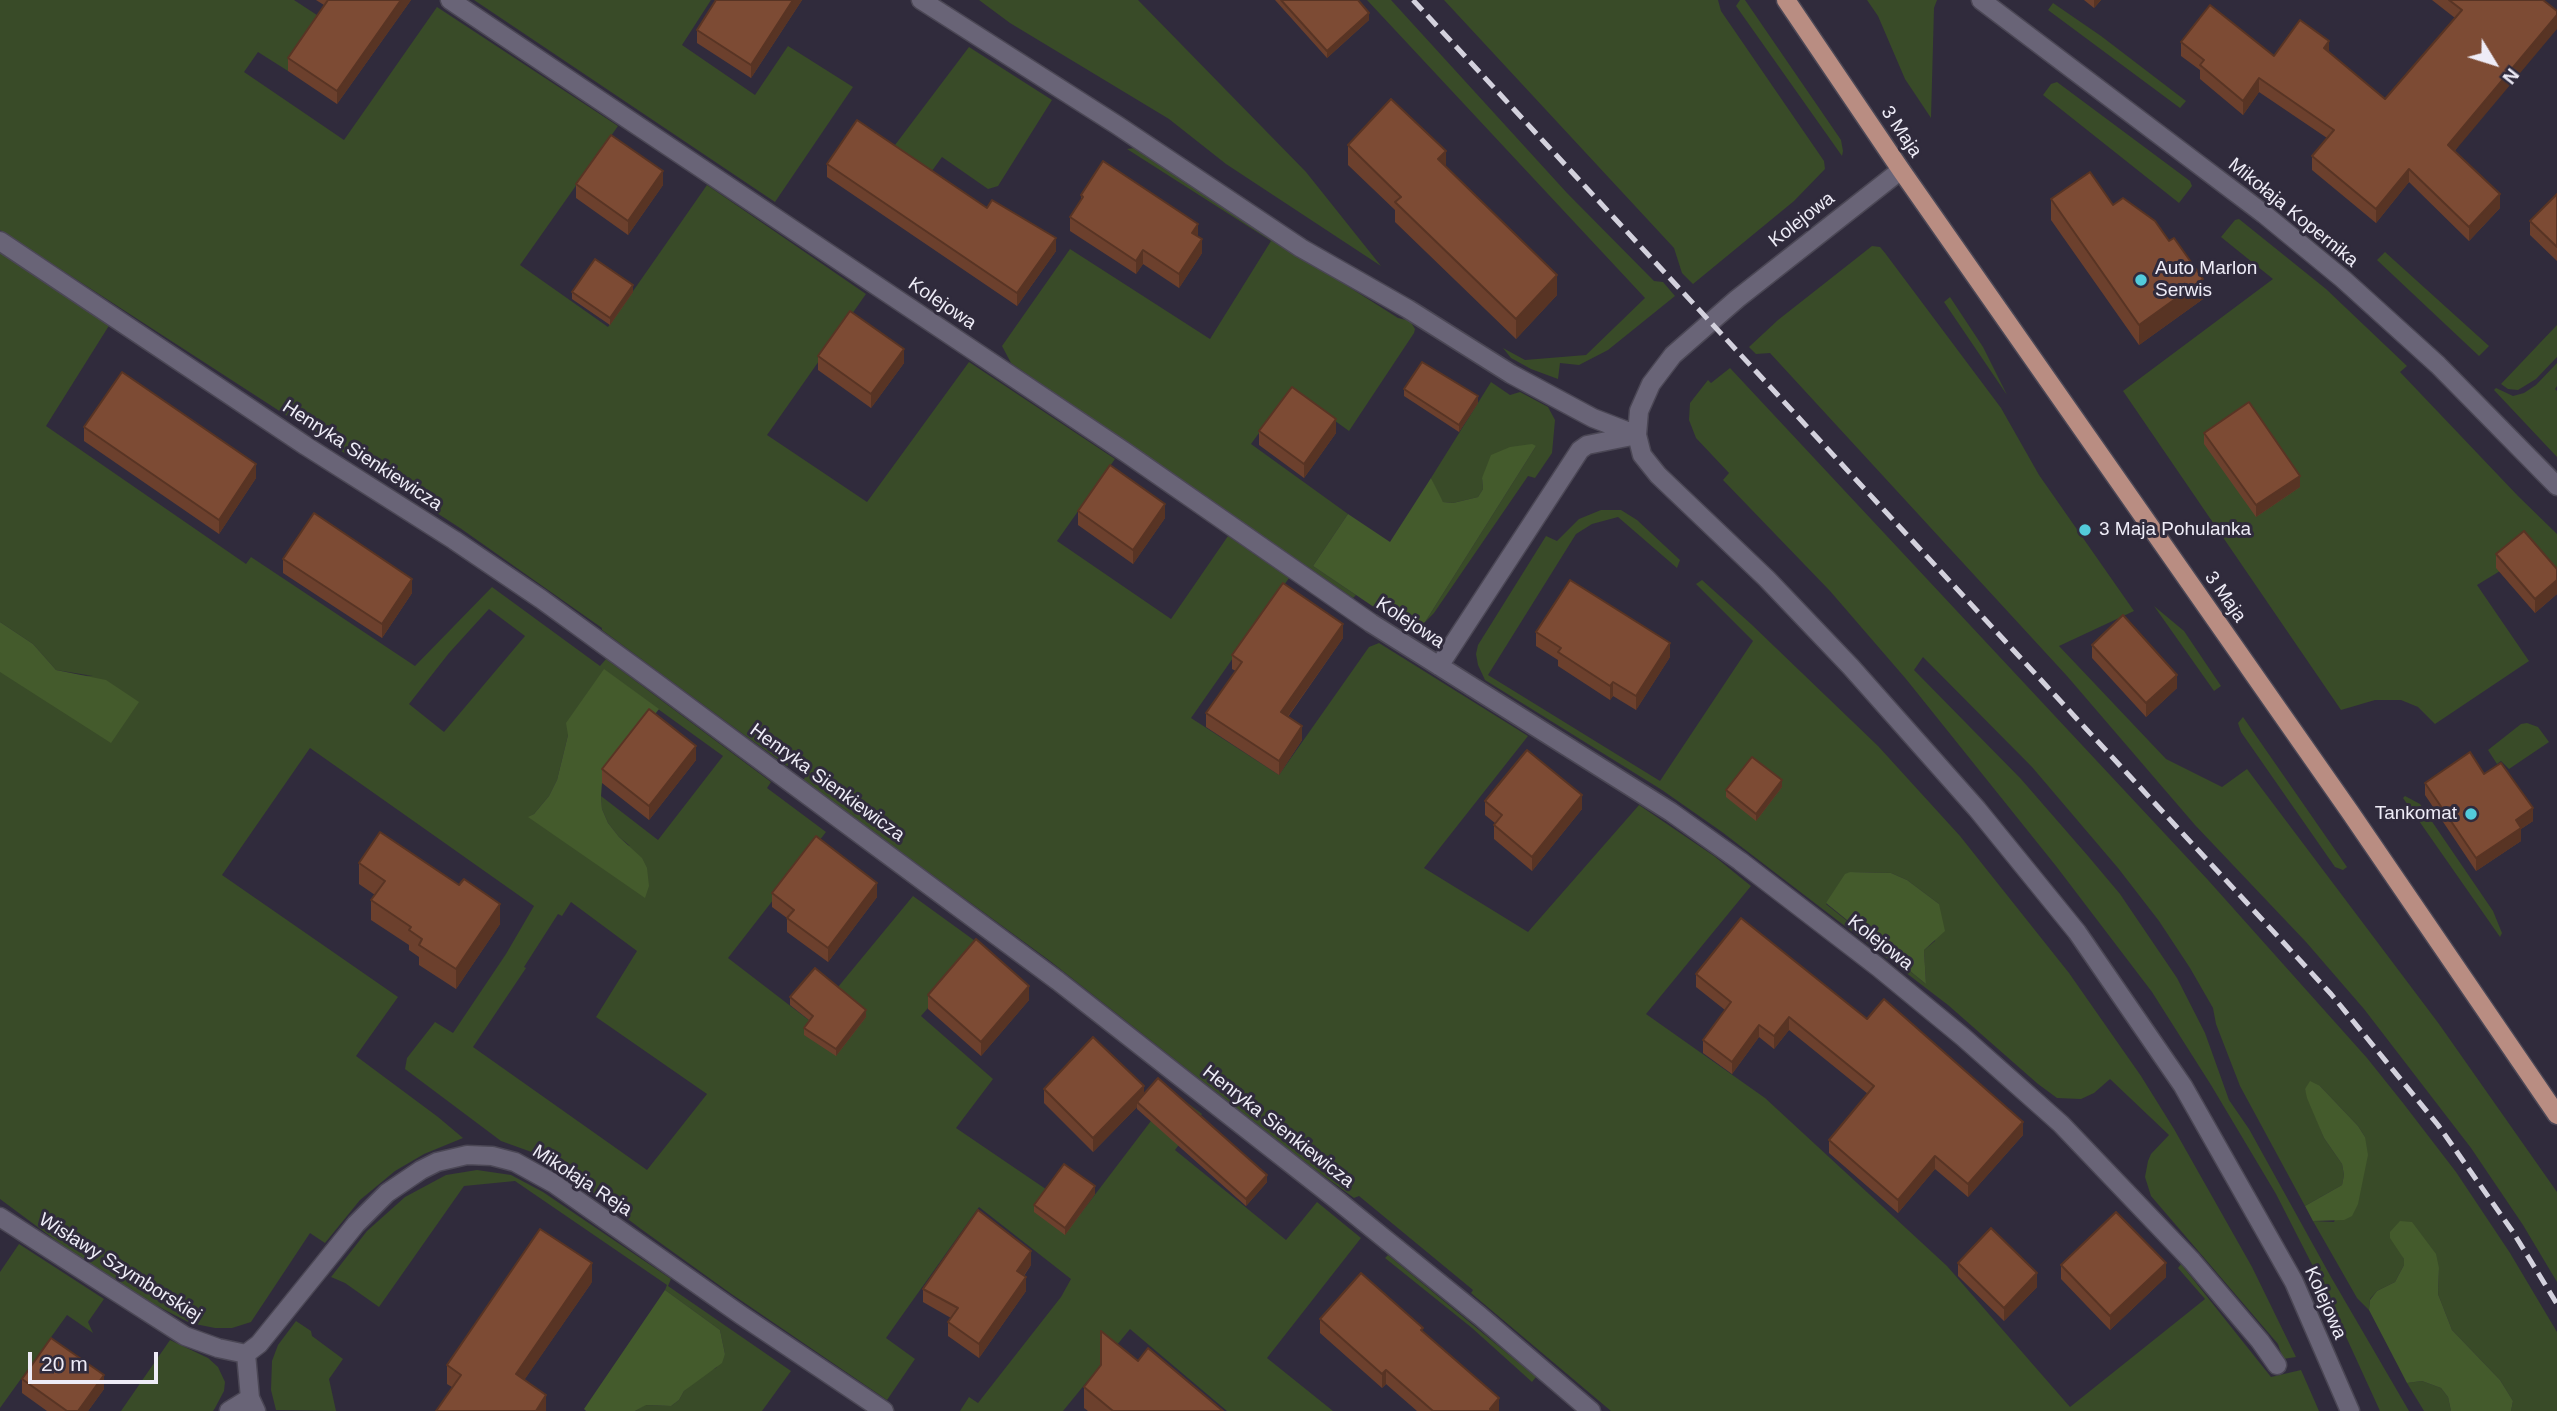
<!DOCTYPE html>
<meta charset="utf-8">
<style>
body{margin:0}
#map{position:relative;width:2557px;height:1411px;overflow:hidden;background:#302b3c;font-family:Arial,sans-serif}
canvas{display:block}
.north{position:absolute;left:2459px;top:28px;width:70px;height:70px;-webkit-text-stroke:5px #302b3c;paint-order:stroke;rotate:128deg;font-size:19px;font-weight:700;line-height:28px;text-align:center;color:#eeecf7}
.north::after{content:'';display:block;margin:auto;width:24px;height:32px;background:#eeecf7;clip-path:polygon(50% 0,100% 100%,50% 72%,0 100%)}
.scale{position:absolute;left:28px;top:1352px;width:130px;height:32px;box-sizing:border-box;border:4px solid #eeecf7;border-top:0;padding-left:9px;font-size:21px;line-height:24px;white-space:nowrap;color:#eeecf7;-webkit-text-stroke:5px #302b3c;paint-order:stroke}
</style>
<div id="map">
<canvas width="2557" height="1411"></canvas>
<div class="north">N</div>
<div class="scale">20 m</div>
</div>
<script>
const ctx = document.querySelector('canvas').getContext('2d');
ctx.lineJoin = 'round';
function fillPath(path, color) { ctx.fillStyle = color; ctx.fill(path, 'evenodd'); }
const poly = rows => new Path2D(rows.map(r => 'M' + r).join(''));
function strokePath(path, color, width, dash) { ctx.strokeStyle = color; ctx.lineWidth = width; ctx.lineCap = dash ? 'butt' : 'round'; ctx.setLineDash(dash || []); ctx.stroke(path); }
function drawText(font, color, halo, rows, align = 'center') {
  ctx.font = font + ' Arial,sans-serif'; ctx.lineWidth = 6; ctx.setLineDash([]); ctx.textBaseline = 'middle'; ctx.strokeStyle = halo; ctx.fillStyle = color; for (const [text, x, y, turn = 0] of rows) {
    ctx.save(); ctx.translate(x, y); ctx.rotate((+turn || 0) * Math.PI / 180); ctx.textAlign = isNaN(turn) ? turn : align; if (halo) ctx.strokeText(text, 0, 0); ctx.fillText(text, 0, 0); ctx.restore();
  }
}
const green = poly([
 [0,0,294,0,323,19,288,71,258,52,244,72,344,140,437,7,618,126,520,265,608,327,707,185,866,294,767,435,867,502,969,362,1115,459,1057,541,1171,619,1228,536,1289,578,1191,718,1279,775,1369,647,1379,643,1528,736,1424,868,1528,932,1639,805,1714,856,1751,886,1646,1014,1765,1098,1947,1266,2070,1407,2205,1299,2178,1268,2181,1264,2271,1377,2301,1370,2319,1411,1611,1411,1471,1293,1473,1290,1359,1196,1354,1198,1310,1166,1050,961,803,780,808,774,792,763,787,766,743,734,602,630,602,628,460,528,0,230],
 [474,0,711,0,682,45,755,95,788,46,853,87,775,202],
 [979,0,1138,0,1306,172,1381,266,1226,164,1169,119,1010,23],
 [1367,0,1391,0,1567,193,1654,281,1663,282,1675,296,1608,350,1579,365,1560,363,1558,379,1531,369,1511,358,1503,348,1525,360,1586,355,1645,298],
 [1444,0,1718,0,1721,11,1824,161,1825,169,1794,201,1693,284,1682,273,1674,248],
 [1740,0,1745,0,1841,140,1843,151,1842,156,1736,6],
 [1867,0,1937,0,1934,8,1931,118,1905,79,1878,16],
 [2053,3,2101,36,2186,101,2180,108,2048,10],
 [969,47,1052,100,998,186,988,189,942,157,929,175,892,149],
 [2057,82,2190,181,2192,186,2179,203,2043,95,2051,84],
 [1135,148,1273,239,1398,318,1410,321,1415,329,1414,333,1349,431,1291,389,1251,444,1348,514,1313,566,1356,595,1353,598,1011,363,1002,346,1070,249,1210,339,1271,241,1127,149],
 [2239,219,2326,289,2407,366,2400,372,2518,496,2557,534,2557,583,2497,567,2500,571,2477,585,2529,661,2435,724,2418,707,2401,700,2375,700,2341,710,2123,391,2273,279,2221,237,2235,220],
 [1872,246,1880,247,1885,253,2001,408,2039,475,2134,611,2059,646,2166,759,2222,787,2247,769,2439,1024,2557,1192,2557,1282,2523,1225,2471,1148,2364,1009,2306,942,2195,825,2067,676,1770,353,1756,354,1749,347,1778,320],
 [0,251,110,324,46,426,246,564,251,557,415,666,492,587,600,666,606,659,771,782,767,788,826,832,728,958,810,1021,913,896,982,946,921,1016,993,1079,956,1128,1081,1213,1173,1092,1202,1114,1175,1150,1286,1240,1317,1202,1361,1238,1267,1358,1333,1411,1227,1411,1130,1329,1063,1411,960,1411,969,1397,978,1403,1061,1297,1071,1279,979,1207,886,1338,915,1359,887,1400,730,1293,641,1229,571,1176,537,1154,501,1141,405,1069,407,1058,435,1022,453,1033,506,954,534,906,310,748,222,875,398,997,356,1056,438,1117,463,1138,424,1154,395,1171,360,1200,325,1243,310,1233,251,1322,232,1328,215,1328,190,1323,140,1297,74,1254,0,1199,0,672,93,676,56,670,33,644,0,622],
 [489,609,525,636,444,732,409,704,449,653],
 [604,670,723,756,658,840,601,796,602,809,608,823,619,837,630,846,529,817,534,814,549,796,557,780,568,735],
 [571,902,637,951,596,1017,707,1094,647,1170,473,1047,526,968,524,967,558,914,562,916],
 [2385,252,2489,346,2479,356,2377,260],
 [1950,297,1983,347,2007,395,1944,302],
 [2557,325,2557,357,2536,379,2518,390,2508,389,2501,384],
 [2557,363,2557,386,2555,389,2557,391,2557,457,2494,390,2496,388,2513,396,2524,393,2536,385],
 [1730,368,2208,880,2367,1058,2403,1103,2456,1172,2510,1253,2557,1332,2557,1411,2511,1411,2513,1401,2500,1380,2452,1330,2438,1294,2439,1268,2400,1251,2404,1259,2404,1265,2395,1282,2377,1291,2370,1299,2369,1310,2357,1298,2313,1221,2334,1222,2365,1137,2358,1126,2320,1086,2305,1089,2324,1138,2342,1164,2344,1175,2342,1185,2305,1206,2240,1086,2216,1024,2213,1008,2190,968,2159,921,2118,868,2032,767,1923,657,1914,670,2021,779,2088,856,2120,894,2177,978,2205,1033,2229,1100,2249,1129,2331,1277,2409,1411,2380,1411,2321,1282,2276,1194,2211,1085,2152,992,2056,866,1906,679,1830,591,1723,480,1729,473,1696,438,1689,420,1690,403,1708,380,1711,383],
 [1491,382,1510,395,1520,392,1548,407,1555,420,1552,453,1535,478,1528,476,1434,613,1425,622,1536,446,1482,478,1483,489,1478,497,1453,503,1443,502,1438,495,1431,478],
 [1601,510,1621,510,1637,520,1680,560,1677,568,1618,517,1592,524,1576,534,1488,675,1660,781,1753,641,1696,584,1702,580,1751,624,1878,746,1960,836,2069,973,2141,1076,2174,1129,2252,1267,2296,1357,2283,1359,2278,1344,2151,1196,2145,1177,2148,1161,2151,1154,2169,1135,2110,1079,2094,1093,2081,1099,2057,1098,2038,1084,1948,1005,1722,832,1662,790,1485,680,1478,665,1476,654,1478,645,1546,536,1557,541,1579,519],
 [1850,872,1891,873,1907,880,1939,904,1935,941,1924,950,1926,984,1826,904],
 [2154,606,2184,631,2221,686,2214,691],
 [2243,717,2347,867,2343,870,2335,867,2241,732,2238,723],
 [2527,723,2538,727,2549,742,2509,769,2501,761,2497,764,2488,750,2521,724],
 [2405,796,2420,804,2493,911,2502,933,2500,937,2403,798],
 [477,1170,511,1175,543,1192,671,1279,668,1286,791,1371,762,1411,635,1411,645,1405,671,1406,679,1400,684,1391,708,1371,716,1368,725,1354,720,1330,665,1290,667,1285,515,1181,464,1186,379,1307,345,1283,331,1277,367,1231,405,1197,446,1175],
 [19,1244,104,1299,88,1322,93,1333,67,1315,0,1408,0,1272],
 [1388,1255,1536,1377,1532,1382,1472,1328,1385,1258],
 [296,1321,311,1331,312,1336,343,1359,329,1379,336,1411,276,1410,271,1390,272,1361,278,1345],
 [170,1340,208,1358,218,1367,225,1382,224,1391,215,1408,213,1411,121,1411],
 [2422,1381,2441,1388,2448,1397,2451,1411,2424,1411,2407,1383]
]);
const forest = poly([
 [1532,444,1536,446,1425,622,1415,628,1408,630,1313,566,1348,514,1390,542,1431,478,1443,502,1453,503,1478,497,1483,489,1482,478,1491,455,1510,447],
 [0,622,33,644,56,670,106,680,139,702,111,743,0,672],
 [604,669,659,709,602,783,601,796,602,809,608,823,619,837,642,858,647,868,649,886,645,898,528,817,534,814,549,796,557,780,568,735,566,723],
 [1850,872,1891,873,1907,880,1939,904,1945,931,1924,950,1926,984,1826,903,1845,874],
 [2310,1081,2320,1086,2358,1126,2365,1137,2368,1155,2358,1204,2352,1216,2344,1220,2313,1221,2305,1206,2342,1185,2344,1175,2342,1164,2324,1138,2307,1098,2305,1089],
 [2400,1221,2412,1222,2436,1254,2439,1268,2438,1294,2452,1330,2500,1380,2513,1401,2511,1411,2451,1411,2448,1397,2441,1388,2422,1381,2407,1383,2369,1310,2370,1300,2377,1291,2395,1282,2404,1265,2404,1259,2390,1238,2390,1232],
 [665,1290,720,1330,725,1354,722,1363,684,1391,679,1400,671,1406,646,1405,635,1411,586,1411,584,1409]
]);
const minor = poly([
 [450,0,1125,452,1371,623,1671,812,1740,861,1878,967,1963,1037,2061,1124,2192,1261,2260,1341,2277,1365],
 [921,0,1117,125,1301,248,1408,309,1511,374,1593,418,1637,435],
 [1981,0,2264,214,2343,279,2438,365,2557,486],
 [1901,170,1737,299,1673,355,1651,384,1639,411,1637,435,1642,455,1658,475,1767,579,1851,667,1977,809,2077,932,2183,1086,2294,1282,2350,1411],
 [0,241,306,446,454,540,541,599,655,682,1058,981,1337,1200,1480,1316,1591,1411],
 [1439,666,1580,450,1587,445,1637,435],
 [0,1217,185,1336,218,1348,246,1354,250,1398,256,1411],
 [246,1354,259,1344,356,1224,387,1193,421,1170,437,1162,467,1155,492,1156,515,1162,553,1183,741,1315,884,1411],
 [229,1411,250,1398]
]);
const primary = poly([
 [1786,0,1901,170,2350,812,2557,1115]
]);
const rail = poly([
 [1413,0,2331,994,2438,1125,2513,1232,2557,1304]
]);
const wall = poly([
 [316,0,411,0,337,104,288,71,288,58,324,5],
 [716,0,802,0,751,78,697,43,697,30],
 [1275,0,1358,0,1369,20,1327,58],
 [2084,0,2101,0,2094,8],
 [2432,0,2543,0,2455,151,2500,208,2469,241,2409,182,2376,223,2312,170,2312,156,2327,138,2259,92,2243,115,2200,79,2200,70,2181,56,2181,42,2274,56,2329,53,2385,99,2455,18],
 [1348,145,1446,167,1557,295,1516,339,1395,222,1395,210,1348,165],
 [827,164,987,208,1056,251,1017,306,827,177],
 [576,184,663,185,628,235,576,198],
 [2557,194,2557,261,2530,235,2530,221],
 [1081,195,1198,237,1202,253,1179,288,1143,264,1136,274,1070,231,1070,217,1081,201],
 [2051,199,2203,299,2139,345,2051,220],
 [572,292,633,292,610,325,572,299],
 [818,356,904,363,871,408,818,370],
 [1404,389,1478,403,1459,432,1404,396],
 [84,427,256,478,219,534,84,441],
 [1259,431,1336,433,1304,478,1259,445],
 [2204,433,2300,487,2256,517,2204,444],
 [1078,511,1165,518,1133,564,1078,525],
 [2496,554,2557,569,2557,594,2535,613,2496,568],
 [283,559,412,593,382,638,283,573],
 [1536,632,1670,657,1636,710,1613,696,1610,700,1558,666,1558,660,1536,646],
 [1343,638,1288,717,1302,740,1279,775,1206,727,1206,713,1236,671,1232,669,1232,655],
 [2092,645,2177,688,2146,717,2092,658],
 [696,760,649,820,602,783,602,769],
 [2484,774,2533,821,2521,829,2521,841,2476,871,2425,795,2425,783],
 [1782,787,1756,821,1726,797,1726,790],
 [1485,801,1582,809,1532,871,1494,839,1494,825,1495,823,1485,815],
 [359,863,500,924,456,989,419,965,419,957,409,950,409,945,371,920,371,900,375,895,359,884],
 [772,893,877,897,828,962,787,932,787,918,772,907],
 [1696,974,1867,1019,2023,1135,1968,1197,1935,1169,1898,1213,1829,1153,1829,1140,1868,1094,1789,1030,1774,1049,1759,1037,1732,1074,1703,1053,1703,1040,1725,1010,1696,987],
 [928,995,1029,1000,981,1056,928,1009],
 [790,997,866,1017,836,1056,804,1035,804,1028,809,1020,790,1005],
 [1044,1089,1144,1094,1267,1182,1246,1206,1137,1109,1137,1107,1093,1152,1044,1103],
 [1095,1194,1065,1235,1034,1212,1034,1205],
 [1958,1263,2037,1287,2004,1321,1958,1276],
 [1031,1265,1024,1276,1026,1291,979,1358,948,1336,948,1322,951,1318,923,1302,923,1289],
 [2061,1265,2166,1277,2110,1330,2061,1279],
 [592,1282,524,1380,546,1411,452,1387,447,1384,447,1365],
 [1320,1319,1423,1332,1499,1411,1417,1411,1386,1384,1382,1388,1320,1333],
 [1138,1361,1223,1411,1088,1411,1084,1408,1084,1387],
 [22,1379,104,1389,88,1411,47,1411,22,1393]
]);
const shadedWall = poly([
 [401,0,411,0,337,104,337,91],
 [793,0,802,0,751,78,751,65],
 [2094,0,2101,0,2094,8],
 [1369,13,1369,20,1327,58,1327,51],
 [2557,15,2557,29,2448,159,2448,145],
 [2329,41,2329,54,2324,48],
 [2259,78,2259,92,2243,115,2243,101],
 [1446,151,1446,171,1438,159],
 [2409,169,2409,182,2376,223,2376,209],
 [663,171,663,185,628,235,628,221],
 [2500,194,2500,208,2469,241,2469,227],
 [1198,224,1198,238,1192,233],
 [1056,238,1056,251,1017,306,1017,293],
 [1202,239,1202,253,1179,288,1179,274],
 [1143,250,1143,264,1136,274,1136,261],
 [1557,275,1557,295,1516,339,1516,319],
 [2203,279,2203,299,2139,345,2139,325],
 [633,285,633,292,610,325,610,318],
 [904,349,904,363,871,408,871,394],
 [1478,396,1478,403,1459,432,1459,425],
 [1336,419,1336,433,1304,478,1304,464],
 [256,464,256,478,219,534,219,520],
 [2300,476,2300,487,2256,517,2256,505],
 [1165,504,1165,518,1133,564,1133,550],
 [412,579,412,593,382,638,382,624],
 [2557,580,2557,594,2535,613,2535,599],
 [1343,624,1343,638,1281,726,1281,712],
 [1670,643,1670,657,1636,710,1636,696],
 [2177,675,2177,688,2146,717,2146,703],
 [1613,682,1613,696,1610,700,1610,686],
 [1302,726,1302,740,1279,775,1279,761],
 [696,746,696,760,649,820,649,806],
 [1782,780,1782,787,1756,821,1756,814],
 [1582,795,1582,809,1532,871,1532,857],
 [2533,808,2533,821,2521,829,2521,841,2476,871,2476,858,2516,820],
 [877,883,877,897,828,962,828,948],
 [500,904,500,924,456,989,456,969],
 [1029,986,1029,1000,981,1056,981,1042],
 [866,1010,866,1017,836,1056,836,1049],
 [1789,1017,1789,1030,1774,1049,1774,1036],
 [1759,1025,1759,1037,1732,1074,1732,1062],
 [1144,1086,1144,1100,1137,1102,1137,1107,1093,1152,1093,1138],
 [2023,1122,2023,1135,1968,1197,1968,1184],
 [1935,1156,1935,1169,1898,1213,1898,1200],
 [1267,1175,1267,1182,1246,1206,1246,1199],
 [1095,1186,1095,1194,1065,1235,1065,1228],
 [1031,1251,1031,1265,1017,1285,1017,1271],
 [592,1263,592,1282,516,1392,516,1374],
 [2166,1263,2166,1277,2110,1330,2110,1316],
 [2037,1273,2037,1287,2004,1321,2004,1308],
 [1026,1277,1026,1291,979,1358,979,1344],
 [1386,1370,1386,1384,1382,1388,1382,1374],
 [104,1375,104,1389,88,1411,78,1411],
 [546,1395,546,1411,536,1411],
 [1499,1398,1499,1411,1490,1411,1490,1409]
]);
const building = poly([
 [328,0,401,0,337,91,288,58,328,0],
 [716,0,793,0,751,65,697,30,716,0],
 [1281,0,1358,0,1369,13,1327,51,1281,0],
 [2449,0,2543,0,2557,11,2557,15,2448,145,2500,194,2469,227,2409,169,2376,209,2312,156,2334,130,2259,78,2243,101,2200,65,2204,60,2181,42,2210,5,2274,56,2300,20,2329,41,2324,48,2385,99,2462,10,2449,0],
 [1391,99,1446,151,1438,159,1557,275,1516,319,1395,202,1401,197,1348,145,1391,99],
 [857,120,987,208,992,200,1056,238,1017,293,827,164,857,120],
 [611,135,663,171,628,221,576,184,611,135],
 [1103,161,1198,224,1192,233,1202,239,1179,274,1143,250,1136,261,1070,217,1083,197,1081,195,1103,161],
 [2090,172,2113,205,2123,198,2155,221,2169,241,2174,238,2203,279,2139,325,2051,199,2090,172],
 [2557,194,2557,247,2530,221,2557,194],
 [595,259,633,285,610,318,572,292,595,259],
 [850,311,904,349,871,394,818,356,850,311],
 [1422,362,1478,396,1459,425,1404,389,1422,362],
 [122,372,256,464,219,520,84,427,122,372],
 [1292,387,1336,419,1304,464,1259,431,1292,387],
 [2249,402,2300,476,2256,505,2204,433,2249,402],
 [1110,465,1165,504,1133,550,1078,511,1110,465],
 [314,513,412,579,382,624,283,559,314,513],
 [2524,531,2557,569,2557,580,2535,599,2496,554,2524,531],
 [1570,580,1670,643,1636,696,1613,682,1610,686,1558,652,1561,648,1536,632,1570,580],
 [1283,583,1343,624,1281,712,1302,726,1279,761,1206,713,1242,662,1232,655,1283,583],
 [2123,615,2177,675,2146,703,2092,645,2123,615],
 [649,709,696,746,649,806,602,769,649,709],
 [1527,750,1582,795,1532,857,1494,825,1502,815,1485,801,1527,750],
 [2470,752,2484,774,2501,763,2533,808,2516,820,2521,828,2476,858,2425,783,2470,752],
 [1752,757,1782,780,1756,814,1726,790,1752,757],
 [380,832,459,885,464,879,500,904,456,969,419,945,422,939,409,930,411,927,371,900,385,881,359,863,380,832],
 [816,836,877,883,828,948,787,918,794,910,772,893,816,836],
 [1741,918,1867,1019,1884,999,2023,1122,1968,1184,1935,1156,1898,1200,1829,1140,1874,1086,1789,1017,1774,1036,1759,1025,1732,1062,1703,1040,1731,1002,1696,974,1741,918],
 [976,939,1029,986,981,1042,928,995,976,939],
 [815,968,866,1010,836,1049,804,1028,813,1016,790,997,815,968],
 [1093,1037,1144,1086,1093,1138,1044,1089,1093,1037],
 [1158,1078,1267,1175,1246,1199,1137,1102,1158,1078],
 [1064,1164,1095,1186,1065,1228,1034,1205,1064,1164],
 [978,1210,1031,1251,1017,1271,1026,1277,979,1344,948,1322,958,1308,923,1289,978,1210],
 [2116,1212,2166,1263,2110,1316,2061,1265,2116,1212],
 [1991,1228,2037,1273,2004,1308,1958,1263,1991,1228],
 [540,1229,592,1263,516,1374,546,1395,536,1411,436,1411,461,1375,447,1365,540,1229],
 [1361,1273,1423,1328,1421,1330,1499,1398,1490,1409,1492,1411,1433,1411,1386,1370,1382,1374,1320,1319,1361,1273],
 [1101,1331,1138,1361,1148,1348,1223,1411,1113,1411,1084,1387,1101,1365,1101,1331],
 [51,1338,104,1375,78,1411,67,1411,22,1379,51,1338]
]);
const markers = [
 [2141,280,7,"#53cbdb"],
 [2085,530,7,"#53cbdb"],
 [2471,814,7,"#53cbdb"]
];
const streetNames = [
 ["3 Maja",1901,132,56],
 ["Mikołaja Kopernika",2293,213,39],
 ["Kolejowa",1802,220,-38],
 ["Kolejowa",942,304,34],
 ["Henryka Sienkiewicza",362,456,33],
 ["3 Maja",2225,597,55],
 ["Kolejowa",1410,623,33],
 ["Henryka Sienkiewicza",827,783,36],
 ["Kolejowa",1880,943,38],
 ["Henryka Sienkiewicza",1278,1127,38],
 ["Mikołaja Reja",582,1181,33],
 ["Wisławy Szymborskiej",120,1268,32],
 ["Kolejowa",2325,1303,66]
];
const poiNames = [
 ["Auto Marlon",2155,269],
 ["Serwis",2155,291],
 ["3 Maja Pohulanka",2099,530],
 ["Tankomat",2457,814,"right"]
];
fillPath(green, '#394b28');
fillPath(forest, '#445b2c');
strokePath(minor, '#4b4755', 21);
strokePath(primary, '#4b4755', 21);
strokePath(minor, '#696477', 18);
strokePath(primary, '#b98d82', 18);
strokePath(rail, '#d3d1dd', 5, [14, 7]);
fillPath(wall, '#6c402d');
fillPath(shadedWall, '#583424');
fillPath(building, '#7d4b34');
strokePath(building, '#583424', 2);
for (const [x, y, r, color] of markers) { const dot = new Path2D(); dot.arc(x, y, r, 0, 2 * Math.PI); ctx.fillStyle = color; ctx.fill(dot); strokePath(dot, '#302b3c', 2.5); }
drawText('19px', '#eeecf7', '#302b3c', streetNames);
drawText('19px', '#eeecf7', '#302b3c', poiNames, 'left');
</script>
